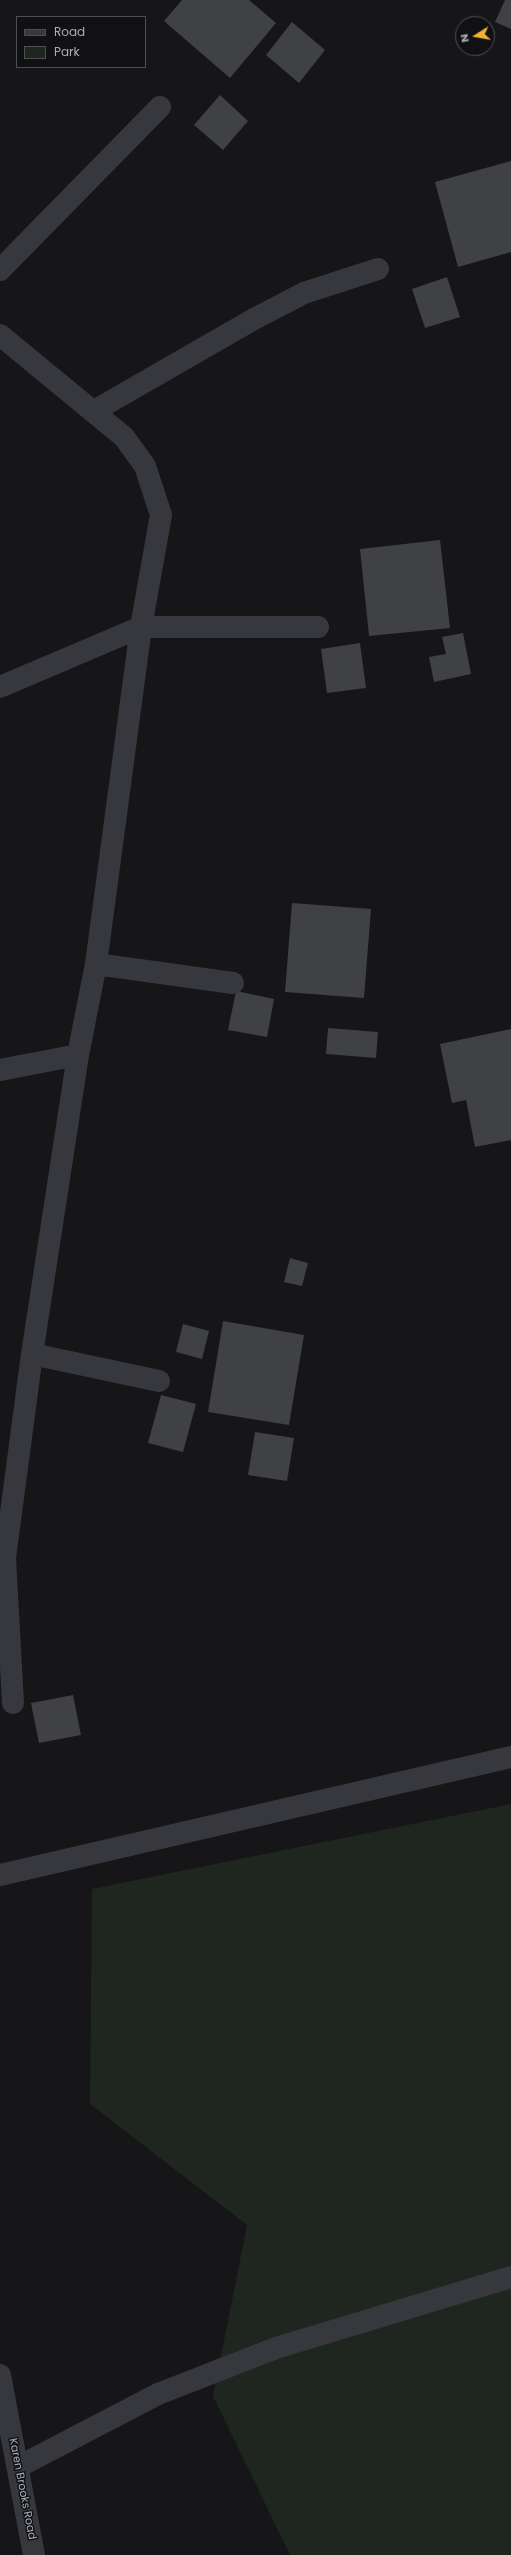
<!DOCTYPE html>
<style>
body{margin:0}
#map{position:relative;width:511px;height:2555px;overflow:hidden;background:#161618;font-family:Poppins,sans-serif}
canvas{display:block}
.legend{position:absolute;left:16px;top:16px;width:130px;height:52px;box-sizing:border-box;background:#111113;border:1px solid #4d4f55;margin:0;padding:5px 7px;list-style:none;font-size:12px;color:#a8adb8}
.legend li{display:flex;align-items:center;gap:8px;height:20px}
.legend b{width:20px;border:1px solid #4d4f55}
.north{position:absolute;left:455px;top:16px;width:40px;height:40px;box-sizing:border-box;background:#111113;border:1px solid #4d4f55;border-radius:50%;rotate:259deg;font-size:11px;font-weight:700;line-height:16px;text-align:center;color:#a8adb8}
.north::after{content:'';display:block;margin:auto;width:14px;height:18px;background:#f2b134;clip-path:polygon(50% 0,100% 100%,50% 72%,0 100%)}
</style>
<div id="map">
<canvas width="511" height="2555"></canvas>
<ul class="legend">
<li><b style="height:5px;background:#37383d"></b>Road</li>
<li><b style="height:11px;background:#1e261f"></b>Park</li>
</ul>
<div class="north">N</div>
</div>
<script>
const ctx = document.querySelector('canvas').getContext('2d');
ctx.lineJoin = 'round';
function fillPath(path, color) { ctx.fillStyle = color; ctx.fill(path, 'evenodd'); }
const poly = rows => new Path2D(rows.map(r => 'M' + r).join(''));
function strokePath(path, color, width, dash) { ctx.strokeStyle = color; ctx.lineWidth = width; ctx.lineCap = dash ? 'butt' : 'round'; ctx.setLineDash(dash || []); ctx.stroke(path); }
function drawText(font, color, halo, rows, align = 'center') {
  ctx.font = font + ' Poppins,sans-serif'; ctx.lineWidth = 3; ctx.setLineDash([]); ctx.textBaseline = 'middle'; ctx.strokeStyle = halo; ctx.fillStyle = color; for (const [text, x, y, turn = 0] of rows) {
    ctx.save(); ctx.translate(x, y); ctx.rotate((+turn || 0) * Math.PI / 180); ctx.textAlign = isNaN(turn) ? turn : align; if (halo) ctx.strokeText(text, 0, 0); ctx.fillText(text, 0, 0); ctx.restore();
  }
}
const green = poly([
 [511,1804,511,2555,290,2555,213,2396,247,2225,90,2104,92,1889]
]);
const building = poly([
 [182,0,249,0,276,23,230,78,164,21],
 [505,0,511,0,511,29,495,22],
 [292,22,325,50,299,83,266,55],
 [220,95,248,121,223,150,194,125],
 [511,161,511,252,458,267,435,182],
 [447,277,460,317,425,328,412,289],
 [440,540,450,628,369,636,360,549],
 [463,633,471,674,434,682,429,657,446,654,442,637],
 [360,643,366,688,327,693,321,649],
 [292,903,371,909,364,998,285,992],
 [236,991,274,999,267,1037,228,1030],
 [328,1028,378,1032,376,1058,326,1054],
 [511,1029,511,1140,475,1147,466,1100,452,1103,440,1044],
 [290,1258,308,1263,302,1286,284,1282],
 [223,1321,304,1335,289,1425,208,1412],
 [183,1324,209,1331,202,1359,176,1352],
 [161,1395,196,1404,183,1452,148,1443],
 [255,1432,294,1438,287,1481,248,1475],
 [73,1695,81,1735,39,1743,31,1703]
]);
const minor = poly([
 [0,270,160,107],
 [0,335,124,437,145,466,161,515,141,627,96,964,78,1055,32,1354,5,1558,13,1703],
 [94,411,254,319,304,293,378,269],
 [0,687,141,627,318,627],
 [96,964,233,983],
 [0,1070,78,1055],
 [32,1354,159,1381],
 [0,1875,511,1757],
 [0,2375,34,2555],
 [18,2467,158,2394,276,2348,511,2277]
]);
const streetNames = [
 ["Karen Brooks Road",22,2489,79]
];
fillPath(green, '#1e261f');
fillPath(building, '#404145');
strokePath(minor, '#37383d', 22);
drawText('11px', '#a8adb8', '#111113', streetNames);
</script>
